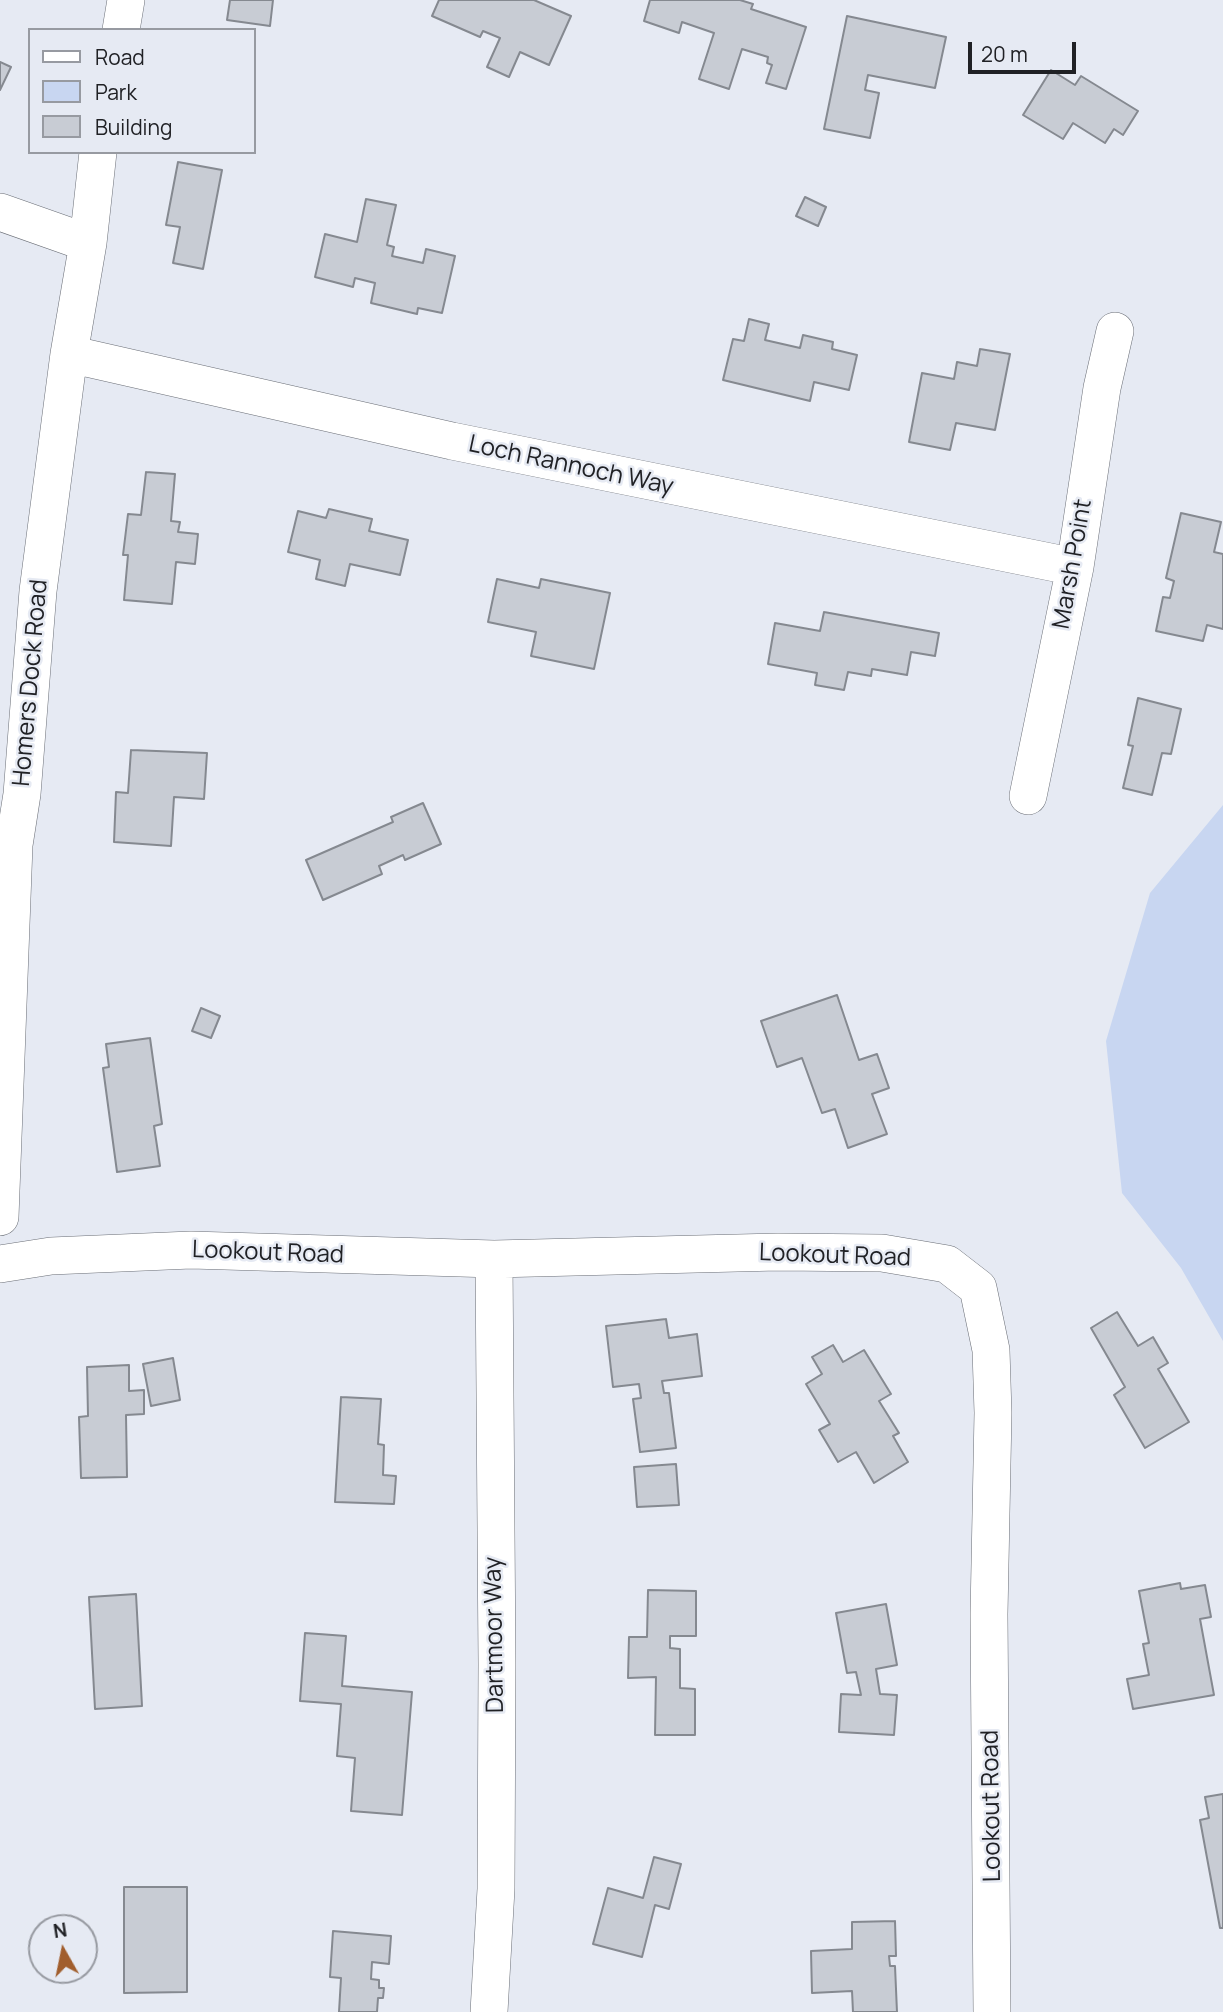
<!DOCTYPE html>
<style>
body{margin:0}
#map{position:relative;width:1223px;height:2012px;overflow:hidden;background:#e6eaf3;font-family:Manrope,sans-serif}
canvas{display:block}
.legend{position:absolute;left:28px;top:28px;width:228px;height:126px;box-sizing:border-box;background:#e6eaf3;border:2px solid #979aa1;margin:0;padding:9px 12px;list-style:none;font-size:21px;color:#202125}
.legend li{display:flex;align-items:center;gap:14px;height:35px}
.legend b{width:35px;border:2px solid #979aa1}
.north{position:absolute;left:28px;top:1914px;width:70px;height:70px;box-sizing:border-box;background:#e6eaf3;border:2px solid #979aa1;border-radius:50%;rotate:351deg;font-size:19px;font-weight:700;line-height:28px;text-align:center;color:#202125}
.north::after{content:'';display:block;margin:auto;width:24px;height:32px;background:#a15e2d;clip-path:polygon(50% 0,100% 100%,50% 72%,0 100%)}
.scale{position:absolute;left:968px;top:42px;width:108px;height:32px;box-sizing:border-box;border:4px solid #202125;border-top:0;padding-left:9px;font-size:21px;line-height:24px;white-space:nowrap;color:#202125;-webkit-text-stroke:5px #e6eaf3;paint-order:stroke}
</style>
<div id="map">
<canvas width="1223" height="2012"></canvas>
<ul class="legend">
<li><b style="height:9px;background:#fff"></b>Road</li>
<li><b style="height:19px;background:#c8d6f1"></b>Park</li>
<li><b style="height:19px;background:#c8ccd4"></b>Building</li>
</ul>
<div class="north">N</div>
<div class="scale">20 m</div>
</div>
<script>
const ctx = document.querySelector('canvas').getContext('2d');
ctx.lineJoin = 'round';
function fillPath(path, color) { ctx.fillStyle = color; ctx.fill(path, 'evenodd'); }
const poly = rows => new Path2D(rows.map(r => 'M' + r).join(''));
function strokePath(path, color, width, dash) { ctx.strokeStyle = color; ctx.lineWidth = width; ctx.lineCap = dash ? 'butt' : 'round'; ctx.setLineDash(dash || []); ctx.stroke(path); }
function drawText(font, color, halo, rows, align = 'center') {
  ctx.font = font + ' Manrope,sans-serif'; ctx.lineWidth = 5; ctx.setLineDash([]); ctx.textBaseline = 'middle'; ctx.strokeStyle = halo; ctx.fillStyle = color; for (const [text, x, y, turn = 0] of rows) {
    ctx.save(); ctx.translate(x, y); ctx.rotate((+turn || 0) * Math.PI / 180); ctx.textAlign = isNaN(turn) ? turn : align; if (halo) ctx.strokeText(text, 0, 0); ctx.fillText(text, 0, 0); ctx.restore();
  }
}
const green = poly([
 [1223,805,1223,1341,1181,1268,1122,1193,1106,1041,1150,893]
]);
const building = poly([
 [230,0,273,0,270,26,227,20,230,0],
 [439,0,534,0,571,16,549,65,520,52,509,77,487,67,500,38,483,31,480,37,432,16,439,0],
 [650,0,740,0,753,4,751,9,806,27,786,89,766,83,772,65,767,63,768,57,742,49,729,89,699,79,714,33,682,22,679,33,644,21,650,0],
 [847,16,946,37,935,88,868,75,865,90,879,93,870,138,824,129,847,16],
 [0,62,11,67,0,90,0,62],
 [1051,70,1075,85,1081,76,1138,111,1123,135,1114,129,1105,143,1073,123,1063,139,1023,115,1051,70],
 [178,162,222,170,203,269,173,263,180,227,166,225,178,162],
 [805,197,826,207,818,226,796,216,805,197],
 [366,199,396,205,387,245,394,247,392,256,423,263,426,249,455,256,442,313,418,308,417,314,371,303,375,283,355,278,353,287,315,277,325,234,357,242,366,199],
 [749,319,769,324,765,340,800,348,803,335,833,342,832,349,857,355,849,390,814,382,810,401,723,380,733,339,744,341,749,319],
 [980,349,1010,354,995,430,956,423,950,450,909,442,922,373,954,379,957,362,977,366,980,349],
 [146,472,175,474,171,521,180,522,178,532,198,534,195,564,176,562,172,604,124,600,128,555,123,555,128,514,141,515,146,472],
 [329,509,372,519,369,531,408,540,400,575,350,564,345,586,316,579,320,560,288,552,298,511,326,518,329,509],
 [1181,513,1221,522,1214,552,1223,554,1223,629,1207,625,1203,641,1156,631,1163,597,1170,598,1174,581,1166,578,1181,513],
 [497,579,539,588,541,579,610,593,594,669,531,656,536,632,488,622,497,579],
 [824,612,939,633,935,656,911,652,907,675,872,669,871,676,848,672,844,690,815,685,817,673,768,664,775,623,820,631,824,612],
 [1138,698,1181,709,1171,754,1162,753,1152,795,1123,788,1133,746,1128,745,1138,698],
 [131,750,207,753,204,799,174,797,171,846,114,842,116,792,128,793,131,750],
 [423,803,441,844,405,860,403,855,379,866,382,874,323,900,306,860,393,822,391,817,423,803],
 [837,995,859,1060,877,1054,889,1088,872,1094,887,1134,848,1148,835,1109,822,1113,802,1058,777,1067,761,1021,837,995],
 [201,1008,220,1016,211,1038,192,1031,201,1008],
 [150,1038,162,1124,154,1126,160,1166,117,1172,103,1068,109,1067,106,1044,150,1038],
 [1117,1312,1138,1346,1153,1337,1168,1363,1158,1369,1189,1422,1145,1448,1114,1395,1125,1387,1091,1328,1117,1312],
 [666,1319,669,1338,697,1334,702,1376,662,1381,664,1393,669,1393,676,1448,640,1452,633,1399,641,1398,639,1384,613,1387,606,1326,666,1319],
 [833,1345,843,1362,864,1350,891,1394,879,1401,899,1433,893,1436,908,1462,874,1483,856,1452,838,1462,819,1430,830,1424,806,1384,822,1374,812,1357,833,1345],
 [173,1358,180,1400,151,1406,143,1364,173,1358],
 [129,1365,129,1391,144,1390,144,1414,126,1415,127,1477,81,1478,79,1417,88,1416,87,1367,129,1365],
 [341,1397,381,1399,378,1444,384,1445,383,1475,396,1476,394,1504,335,1502,341,1397],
 [676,1464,679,1505,637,1507,634,1467,676,1464],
 [1180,1583,1181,1589,1205,1585,1211,1617,1200,1619,1214,1695,1133,1709,1127,1679,1149,1675,1143,1644,1149,1643,1139,1591,1180,1583],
 [648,1590,696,1591,696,1636,670,1636,670,1648,680,1649,680,1688,695,1689,695,1735,655,1735,656,1677,628,1678,629,1637,647,1637,648,1590],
 [136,1594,142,1706,95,1709,89,1597,136,1594],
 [886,1604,897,1665,876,1669,880,1694,897,1695,894,1735,839,1732,841,1694,861,1695,856,1672,847,1673,836,1613,886,1604],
 [305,1633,346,1636,342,1686,412,1692,402,1815,351,1811,355,1758,337,1756,341,1704,300,1701,305,1633],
 [1223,1794,1223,1928,1220,1928,1200,1820,1209,1818,1205,1797,1223,1794],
 [654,1857,681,1864,669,1909,655,1905,642,1957,593,1944,608,1888,643,1898,654,1857],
 [124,1887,187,1887,187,1992,124,1993,124,1887],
 [895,1921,896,1956,889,1956,890,1966,895,1966,897,2012,853,2012,852,1991,812,1993,811,1951,852,1949,852,1922,895,1921],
 [333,1931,391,1936,389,1964,372,1962,371,1979,379,1980,379,1988,384,1988,383,1998,378,1998,377,2012,339,2012,341,1978,330,1977,333,1931]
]);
const minor = poly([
 [121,30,126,0],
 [0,212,88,243],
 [69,354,452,441,1075,567],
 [1028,796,1075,567,1102,388,1115,331],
 [0,1217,14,845,22,794,38,591,69,354,88,243,98,152],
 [0,1264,51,1256,191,1250,494,1259,778,1252,882,1253,947,1264,978,1288,991,1350,993,1413,989,1614,992,2012],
 [489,2012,496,1889,497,1664,494,1259]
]);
const streetNames = [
 ["Loch Rannoch Way",571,466,12],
 ["Marsh Point",1073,564,-80],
 ["Homers Dock Road",31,683,-85],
 ["Lookout Road",268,1253,2],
 ["Lookout Road",835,1256,2],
 ["Dartmoor Way",495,1635,-91],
 ["Lookout Road",992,1806,-91]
];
fillPath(green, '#c8d6f1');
fillPath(building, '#c8ccd4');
strokePath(building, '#858990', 2);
strokePath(minor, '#6a6e76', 38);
strokePath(minor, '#fff', 37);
drawText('24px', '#202125', '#e6eaf3', streetNames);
</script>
